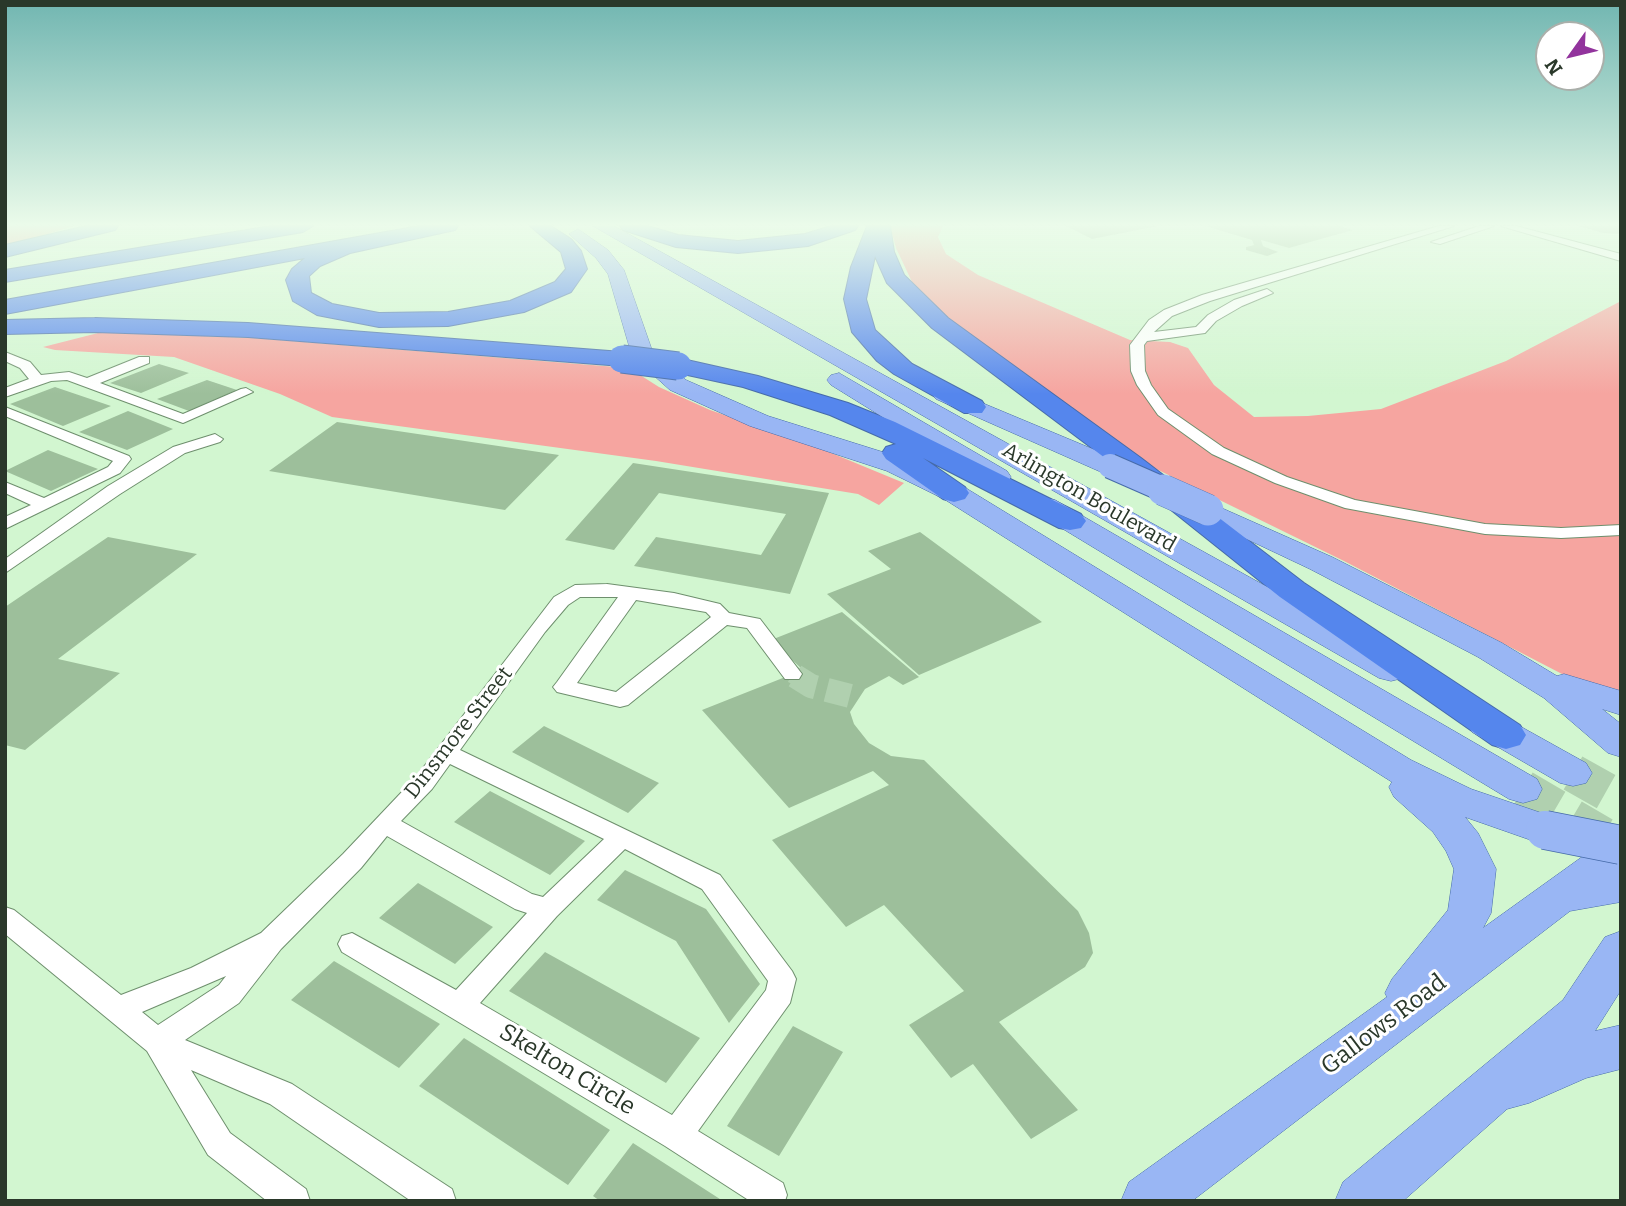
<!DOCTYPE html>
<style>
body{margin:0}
#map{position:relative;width:1626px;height:1206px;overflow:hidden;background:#d2f6d0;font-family:Bitter,serif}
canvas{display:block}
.frame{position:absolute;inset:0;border:7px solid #2a382a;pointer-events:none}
.north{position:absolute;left:1535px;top:21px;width:70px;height:70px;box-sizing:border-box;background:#fff;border:2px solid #aaafaa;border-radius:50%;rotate:236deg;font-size:19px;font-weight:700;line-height:28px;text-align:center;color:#2a382a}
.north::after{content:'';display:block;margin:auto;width:24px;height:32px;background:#92349d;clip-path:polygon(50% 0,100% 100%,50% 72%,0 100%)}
</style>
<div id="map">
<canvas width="1626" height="1206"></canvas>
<div class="frame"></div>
<div class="north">N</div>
</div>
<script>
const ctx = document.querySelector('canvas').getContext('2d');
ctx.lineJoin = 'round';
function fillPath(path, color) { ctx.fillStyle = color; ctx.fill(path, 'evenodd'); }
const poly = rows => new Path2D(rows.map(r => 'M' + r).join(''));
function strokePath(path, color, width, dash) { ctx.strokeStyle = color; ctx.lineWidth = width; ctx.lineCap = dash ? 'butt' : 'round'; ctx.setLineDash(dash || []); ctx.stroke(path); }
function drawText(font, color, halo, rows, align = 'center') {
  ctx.font = font + ' Bitter,serif'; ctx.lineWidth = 6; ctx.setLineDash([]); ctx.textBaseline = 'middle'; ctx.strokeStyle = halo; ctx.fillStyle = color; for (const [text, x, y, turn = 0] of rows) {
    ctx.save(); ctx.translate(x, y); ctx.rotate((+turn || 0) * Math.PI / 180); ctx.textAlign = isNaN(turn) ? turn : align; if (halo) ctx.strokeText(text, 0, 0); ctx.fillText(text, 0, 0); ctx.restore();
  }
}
const green = poly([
 [5,226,73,226,5,248],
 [890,226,943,226,938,237,946,254,978,275,1130,340,1170,342,1188,348,1214,385,1254,417,1308,416,1381,409,1506,361,1621,301,1621,691,1564,675,1344,561,1144,463,952,323,912,282,896,248],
 [102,332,255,338,629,368,659,387,710,410,812,445,904,483,879,505,858,494,656,461,332,417,280,394,174,357,55,350,43,347]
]);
const building = poly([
 [1066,226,1158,226,1092,239],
 [1205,226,1340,226,1353,230,1289,248,1261,240,1263,246,1278,252,1267,256,1246,250,1246,247,1254,245,1252,240],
 [1578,226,1621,226,1621,234,1603,233],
 [159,364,189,373,141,393,110,383],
 [207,380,237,390,189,411,157,399],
 [55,387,111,406,63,426,10,404],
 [128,411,173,429,127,450,79,432],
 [337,422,559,455,505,510,269,471],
 [48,450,98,469,51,491,5,471],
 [633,463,829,493,790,594,634,566,656,537,761,555,786,514,659,493,614,550,565,540],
 [920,532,1042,622,919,675,827,594,891,569,868,551],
 [108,537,197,554,58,659,120,673,25,750,5,745,5,607],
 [842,612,919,677,903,685,889,676,865,689,850,712,854,724,869,743,891,756,924,760,1078,911,1089,933,1093,953,1085,967,999,1022,1078,1110,1031,1139,973,1064,951,1078,909,1025,964,991,884,905,846,927,772,840,889,785,873,771,789,808,702,710,803,670,771,640],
 [544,726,659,783,628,813,512,752],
 [490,791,585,841,550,875,454,822],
 [625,870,706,909,760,984,729,1023,676,941,597,900],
 [418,883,493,927,455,964,379,918],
 [545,952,700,1038,666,1083,509,991],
 [334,961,440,1024,399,1068,291,1000],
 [793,1026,843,1052,779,1156,727,1126],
 [464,1038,610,1130,568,1185,419,1086],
 [633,1143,723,1201,600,1201,593,1196]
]);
const streetTunnelFar1 = poly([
 [792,674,798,677]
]);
const streetTunnel = poly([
 [795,676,811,686,858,698]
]);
const primaryTunnel = poly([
 [1573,773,1621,800],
 [1523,789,1603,836]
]);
const street = poly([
 [1439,226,1454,226,1210,301,1172,316,1154,332,1196,327,1208,315,1234,300,1267,289,1273,293,1242,306,1216,321,1205,333,1147,341,1144,345,1145,371,1151,385,1168,409,1224,448,1287,477,1355,500,1485,524,1561,528,1621,525,1621,535,1561,538,1485,534,1345,508,1275,483,1212,454,1158,415,1137,385,1131,371,1130,345,1149,320,1164,310,1202,295,1439,226],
 [1479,226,1494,226,1440,244,1431,242,1479,226],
 [1501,226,1516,226,1621,254,1621,261,1501,226],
 [5,352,30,362,41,375,69,372,87,378,139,357,149,357,149,363,100,383,183,414,241,389,246,388,253,392,183,423,67,380,51,381,5,397,5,388,29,379,20,368,5,361,5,352],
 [5,407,129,456,131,459,120,473,5,529,5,517,31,505,5,493,5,482,44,498,108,467,113,461,5,416,5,407],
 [215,434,223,439,220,442,185,453,120,494,5,573,5,559,108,486,173,447,215,434],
 [607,584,674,593,720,604,729,613,760,619,802,674,799,679,785,679,747,628,727,625,628,705,620,707,557,692,553,687,557,682,618,597,580,597,568,605,545,632,460,750,720,875,792,971,796,979,790,1003,698,1131,783,1183,787,1195,785,1201,750,1201,665,1146,342,952,338,944,342,936,352,933,456,990,527,913,515,909,387,836,361,868,281,949,239,1003,185,1040,292,1084,452,1189,456,1201,411,1201,270,1104,191,1070,230,1133,306,1189,310,1201,267,1201,208,1155,147,1051,5,934,5,907,14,910,121,995,191,968,261,933,343,854,416,777,554,597,575,585,607,584],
 [636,600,706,612,711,617,616,692,577,683,636,600],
 [450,764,604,839,543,897,532,894,401,821,432,789,450,764],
 [625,849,702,889,768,981,766,990,672,1115,480,1003,557,916,625,849],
 [226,976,219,985,158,1025,142,1012,226,976]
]);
const primary = poly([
 [593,226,614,226,1403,662,1408,670,1403,678,1391,681,1379,678,593,226],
 [578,229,608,250,624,270,653,353,686,380,768,416,905,459,964,487,1411,760,1471,789,1559,819,1565,830,1559,841,1545,845,1465,817,1478,833,1496,869,1491,913,1483,928,1607,839,1621,834,1621,902,1570,911,1192,1201,1121,1201,1129,1182,1387,997,1385,993,1392,979,1448,910,1454,869,1446,851,1433,832,1394,797,1389,787,1392,782,944,499,887,471,750,426,670,390,632,356,608,274,596,258,569,234,578,229],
 [839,373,1007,471,1011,477,1007,483,998,485,989,483,831,385,827,380,831,375,839,373],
 [944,387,1119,460,1123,466,1119,472,1110,474,1101,472,936,399,932,394,936,389,944,387],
 [1045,498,1055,500,1537,779,1542,789,1537,799,1523,803,1509,799,1035,512,1031,506,1035,500,1045,498],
 [1208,502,1332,557,1502,643,1557,676,1564,674,1621,691,1621,715,1602,709,1621,724,1621,757,1608,753,1544,698,1478,657,1310,569,1198,516,1194,510,1198,504,1208,502],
 [1485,711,1498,714,1586,763,1592,773,1586,783,1573,786,1560,783,1472,732,1467,723,1472,714,1485,711],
 [1621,931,1621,990,1595,1031,1621,1025,1621,1069,1586,1078,1529,1103,1507,1109,1403,1201,1335,1201,1343,1182,1563,1000,1605,937,1621,931]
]);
const highway = poly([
 [86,226,118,226,115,230,5,257,5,245,86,226],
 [271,226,313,226,303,232,5,282,5,270,271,226],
 [419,226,458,226,455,230,350,253,320,266,309,276,311,293,332,304,379,313,448,312,510,301,555,282,566,269,561,252,530,226,551,226,571,239,581,251,587,269,571,292,524,312,448,326,379,327,317,315,293,301,286,280,292,269,305,258,5,314,5,300,419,226],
 [620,226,648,226,678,235,738,241,805,234,831,226,858,226,855,230,808,246,738,253,676,247,623,230,620,226],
 [867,226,890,226,894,252,904,275,948,318,1141,458,1304,583,1520,725,1526,735,1520,745,1506,749,1492,745,1280,597,1121,470,932,328,887,283,875,256,866,299,875,330,912,364,982,401,986,407,982,413,964,413,894,374,877,361,852,332,844,299,851,267,867,226],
 [95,318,248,323,622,352,631,354,634,359,631,364,622,366,248,337,95,332,5,334,5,320,95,318],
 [678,358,758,376,848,403,895,422,1081,514,1086,521,1081,528,1070,530,1059,528,923,458,965,487,969,493,965,499,954,502,943,499,886,459,882,453,886,447,896,444,830,415,743,387,669,371,665,366,669,361,678,358]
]);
const primaryBridgeFar2 = poly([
 [1110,466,1167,491]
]);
const primaryBridgeFar1 = poly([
 [1163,490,1208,510]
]);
const primaryBridge = poly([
 [1545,830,1621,845]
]);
const highwayBridge = poly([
 [622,359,678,366]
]);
const streetNames = [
 ["Arlington Boulevard",1089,498,30],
 ["Dinsmore Street",459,733,-52]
];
const nearStreetnames = [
 ["Gallows Road",1384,1025,-37],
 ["Skelton Circle",567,1070,31]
];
fillPath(green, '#f6a5a0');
fillPath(building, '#9dbf9b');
strokePath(streetTunnelFar1, '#b0d0af', 18, [18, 10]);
strokePath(streetTunnel, '#b0d0af', 24, [24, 11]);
strokePath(primaryTunnel, '#b0d0af', 38, [38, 19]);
strokePath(street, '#6e8f6d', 2);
strokePath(primary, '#466ba9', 1);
strokePath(highway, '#466ba9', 2);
fillPath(street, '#fff');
fillPath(primary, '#99b6f4');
fillPath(highway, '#5586ed');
strokePath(primaryBridgeFar2, '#466ba9', 26, []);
strokePath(primaryBridgeFar1, '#466ba9', 32, []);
strokePath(primaryBridge, '#466ba9', 40, []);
strokePath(highwayBridge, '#466ba9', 29, []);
strokePath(primaryBridgeFar2, '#99b6f4', 24);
strokePath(primaryBridgeFar1, '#99b6f4', 31);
strokePath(primaryBridge, '#99b6f4', 38);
strokePath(highwayBridge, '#5586ed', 27);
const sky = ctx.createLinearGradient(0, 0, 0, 394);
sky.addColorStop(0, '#71b6b1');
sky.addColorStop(0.57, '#ebfbea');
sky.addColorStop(1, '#ebfbea00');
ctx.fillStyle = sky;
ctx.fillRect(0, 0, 1626, 394);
drawText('21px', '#2a382a', '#fff', streetNames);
drawText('24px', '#2a382a', '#fff', nearStreetnames);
</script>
